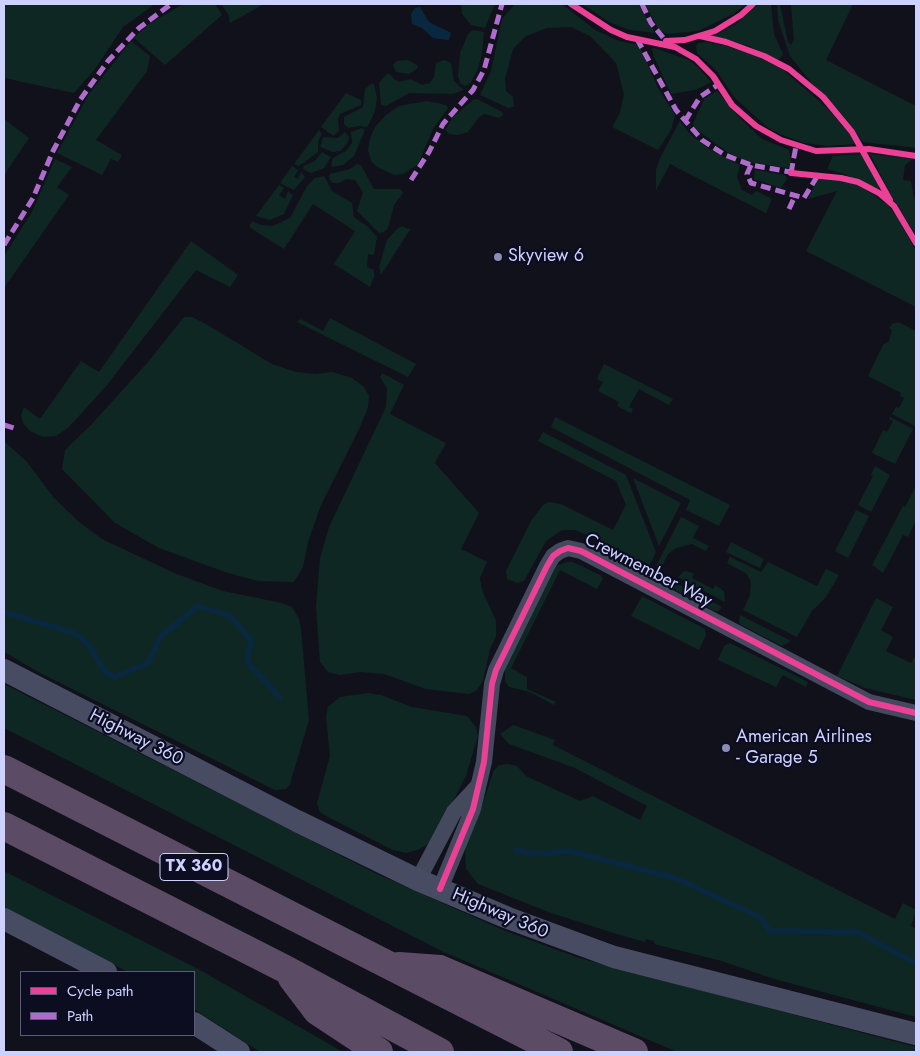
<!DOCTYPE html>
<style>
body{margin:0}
#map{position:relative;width:920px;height:1056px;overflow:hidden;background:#11111c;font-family:Jost,sans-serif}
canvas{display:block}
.frame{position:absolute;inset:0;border:5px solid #ccd1ff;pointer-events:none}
.legend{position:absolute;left:20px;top:971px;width:175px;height:65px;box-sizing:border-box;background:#0c0d21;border:1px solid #595b7a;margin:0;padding:6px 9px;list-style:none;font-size:15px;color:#ccd1ff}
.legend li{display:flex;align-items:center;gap:10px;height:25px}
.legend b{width:25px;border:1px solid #595b7a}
</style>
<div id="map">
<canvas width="920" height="1056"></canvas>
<div class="frame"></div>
<ul class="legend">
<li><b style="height:6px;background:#ea4096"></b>Cycle path</li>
<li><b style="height:6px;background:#b06ccc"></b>Path</li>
</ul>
</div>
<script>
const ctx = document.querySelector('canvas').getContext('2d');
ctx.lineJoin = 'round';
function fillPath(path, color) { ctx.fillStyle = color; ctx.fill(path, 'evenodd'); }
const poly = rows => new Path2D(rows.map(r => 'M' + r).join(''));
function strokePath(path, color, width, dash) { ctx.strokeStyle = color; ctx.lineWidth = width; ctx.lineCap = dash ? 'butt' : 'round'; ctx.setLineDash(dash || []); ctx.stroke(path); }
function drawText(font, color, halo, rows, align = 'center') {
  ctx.font = font + ' Jost,sans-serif'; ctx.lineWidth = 4.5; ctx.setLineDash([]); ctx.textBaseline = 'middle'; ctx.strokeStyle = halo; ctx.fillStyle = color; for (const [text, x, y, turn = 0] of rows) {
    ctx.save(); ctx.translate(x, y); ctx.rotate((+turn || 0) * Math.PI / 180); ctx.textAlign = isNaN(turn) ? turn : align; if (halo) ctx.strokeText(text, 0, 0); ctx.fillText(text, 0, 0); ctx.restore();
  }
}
const green = poly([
 [4,4,155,4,123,27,95,69,74,93,4,78],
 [183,4,215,4,222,15,165,65,134,38,149,24],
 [221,4,264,4,230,23,228,14],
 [461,4,495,4,485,28,471,25,462,14],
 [515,4,562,4,595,30,619,41,639,45,658,88,675,115,671,130,658,150,612,127,620,113,624,94,616,63,590,36,571,27,547,28,526,36,513,49,505,78,506,91,513,97,514,107,508,108,480,95,491,71,502,19],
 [582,4,639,4,655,33,630,30,609,22],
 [645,4,746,4,735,13,698,31,667,34,659,30],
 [759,4,771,4,774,34,783,54,780,59,776,60,749,46,714,36,736,24],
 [777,4,780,4,788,42,791,45,794,40,791,4,853,4,826,60,916,106,916,148,863,142,842,114,810,81,790,56,778,20],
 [473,30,484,32,482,54,477,71,470,84,465,86,460,83,458,76,460,53,468,34],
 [131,41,150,56,147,71,96,140,122,155,118,162,111,159,102,175,57,153,89,94],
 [706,42,730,47,757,56,782,69,826,107,851,136,855,144,828,146,804,143,780,134,767,127,734,97,716,70,697,53,696,46,698,43],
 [654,48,689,60,699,68,711,82,695,90,671,94,654,57,652,49],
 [408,60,417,65,418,68,409,74,396,72,393,65,397,61],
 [444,60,451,63,454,81,464,90,453,94,409,93,386,106,381,105,379,83,387,74,390,74,394,79,399,82,411,79,422,85,430,83,434,77,436,63],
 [371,84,374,84,377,98,375,111,371,120,367,127,359,126,348,128,344,124,344,117,363,107,365,89],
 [717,91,740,118,762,139,789,150,791,161,788,168,748,162,729,153,697,130,693,124,704,99],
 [346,93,361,100,361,105,340,114,338,119,339,131,333,136,321,127],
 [477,99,502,112,503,115,499,118,485,114,479,117,468,132,458,135,449,134,445,130,453,117,473,100],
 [427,101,446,105,448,108,433,129,418,164,403,174,394,175,377,167,371,161,368,150,370,138,375,127,386,115,399,106],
 [4,119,29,138,5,174,4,173],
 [680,121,689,133,709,149,740,165,737,177,742,190,752,195,756,191,772,199,766,213,670,164,656,190,656,170,660,158],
 [362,128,365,130,354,156,343,165,331,167,333,158,346,151,352,143,351,132],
 [319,130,322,134,318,141,318,152,299,166,294,164],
 [345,132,349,137,347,144,340,151,333,152,320,147,323,137,338,138],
 [322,152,331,157,324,168,311,173,303,169,304,166,315,161],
 [863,154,880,186,879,189,844,174,827,169,833,156],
 [870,154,913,159,905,165,903,180,911,181,914,199,916,200,916,235,892,197],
 [55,159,72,167,57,187,69,195,4,288,4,256,32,212],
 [357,164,361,165,374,189,400,189,403,193,394,205,388,228,384,232,379,233,357,211,363,192,355,180,346,179,339,183,333,183,329,179,330,174,350,169],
 [292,166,298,170,294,177,298,179,301,172,305,177,294,190,280,183],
 [755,170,785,175,787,179,781,188,754,179],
 [324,176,332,191,352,203,354,217,368,227,377,237,374,255,368,254,367,267,374,270,374,277,370,287,334,264,355,231,313,204,284,249,249,227,252,221,261,225,273,226,290,218,307,186,315,178],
 [822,177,850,182,865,189,888,205,898,218,916,251,916,307,806,251,837,191,808,199,818,178],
 [279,185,284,188,279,195,285,199,288,191,293,195,284,214,270,220,256,216],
 [402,226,408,229,411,228,381,275,379,267,387,240,397,229],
 [191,241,238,275,230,287,196,270,107,385,69,427,56,436,43,437,30,431,23,423,21,415,24,407,40,419,81,361,99,372],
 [184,317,192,317,206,324,272,364,296,372,316,374,332,372,352,378,364,387,369,396,368,407,360,427,321,505,308,542,303,567,294,582,258,581,228,573,159,548,115,523,62,469,65,450,91,425,148,362],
 [330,318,416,364,408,377,297,322,301,319,323,331],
 [898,322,916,331,915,426,892,414,896,407,899,408,904,398,900,396,901,393,868,376,883,345,889,341,892,330,889,328,892,324],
 [604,364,673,399,669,405,639,389,629,407,633,409,631,413,617,406,619,402,598,391,603,382,597,379],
 [382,373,404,385,390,414,446,443,435,463,479,513,461,549,487,562,480,578,482,590,496,621,496,636,490,649,483,681,477,690,469,694,426,689,384,674,361,672,340,675,328,672,320,662,316,607,320,558,329,527,386,407,387,388,380,377],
 [555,417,730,505,719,526,686,510,690,500,551,427],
 [890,417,913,429,895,464,872,453,883,430,887,432,893,421,889,419],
 [543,432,626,475,656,552,645,574,590,536,575,530,562,530,546,541,524,581,517,583,507,579,506,571,531,521,543,505,549,502,561,504,613,530,626,505,616,481,538,441],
 [4,441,27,462,54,498,79,522,102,539,174,573,223,591,282,603,292,607,299,619,301,629,309,720,290,784,286,789,275,790,259,782,42,674,4,652],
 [875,466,890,475,871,512,858,505,873,476,871,475],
 [633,478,681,503,659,546],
 [915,483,916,484,916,520,908,537,903,535,883,573,872,565,903,506,905,507,915,488],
 [856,510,869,516,848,558,835,551],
 [681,517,699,526,693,538,709,546,706,551,692,544,676,548,668,554,661,568,656,566],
 [731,542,764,559,760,568,726,552],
 [730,557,761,572,768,562,817,586,826,569,839,575,826,597,812,611,797,637,743,610,750,595,751,582,747,574,727,563],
 [567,562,573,562,600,575,603,579,597,589,560,570,511,668,527,677,527,689,556,702,554,705,530,692,509,687,505,681,505,671,507,660,551,571,558,565],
 [684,571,694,573,692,578,713,589,715,585,724,591,725,602,678,577],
 [676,583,722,607,718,611,714,611,677,591,674,588],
 [642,596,705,629,706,635,699,650,631,616],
 [876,598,893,607,881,630,893,637,886,651,911,663,914,658,916,659,916,700,865,688,837,676],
 [740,615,791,641,782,646,743,626,739,623],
 [730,643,808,682,806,687,783,675,776,687,718,660,724,646],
 [4,684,375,873,503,930,579,958,916,1047,916,1052,677,1052,444,952,4,728],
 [368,693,381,695,412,707,467,716,476,727,478,736,466,776,438,831,427,845,417,850,406,853,393,850,326,816,320,812,317,803,330,756,326,717,328,707,340,697],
 [513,725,555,740,553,745,895,919,903,903,916,910,911,926,916,929,916,1017,771,978,722,961,654,944,654,941,646,939,645,942,617,934,551,913,478,884,466,869,465,846,481,809,494,770,499,765,507,764,517,766,526,776,580,801,593,796,640,820,647,806,575,768,509,744,500,734],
 [4,871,200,970,343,1052,260,1052,194,1009,194,972,128,972,4,907]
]);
const water = poly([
 [420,7,429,22,451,33,449,40,433,38,422,28,412,24,411,14,415,8]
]);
const stream = poly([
 [4,612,74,633,88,644,105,672,115,677,148,663,161,636,198,606,230,616,251,640,247,662,280,698],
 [516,850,532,854,570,851,675,878,760,917,770,931,857,932,916,963]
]);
const minor = poly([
 [418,880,454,812,477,787],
 [440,889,473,809,484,762,492,684,496,670,547,566,553,556,560,551,568,548,581,551,869,702,916,713]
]);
const secondary = poly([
 [4,670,297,821,418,880,508,918,614,957,916,1034],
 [4,919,106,972],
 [194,1023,239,1052]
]);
const motorway = poly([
 [4,769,559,1052],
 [4,826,285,969,440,1052],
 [399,966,440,969,634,1052],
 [292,978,317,1011,379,1052]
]);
const quiet = poly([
 [642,4,651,23,666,41,669,41],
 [637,39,676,110,702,140,725,155,751,165,796,173],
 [685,121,700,97,719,84],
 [751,165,747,174,751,183,804,198,818,175],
 [791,173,796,146],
 [411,180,429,152,443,124,473,90,484,70,502,4],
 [789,209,795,196],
 [4,245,33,198,53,151,80,100,108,61,139,28,171,4],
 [4,425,17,429]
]);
const cycleway = poly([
 [571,4,611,30,627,37,675,47,696,59,713,76,732,105,756,126,781,140,816,151,869,149,916,156],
 [700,36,726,42,764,56,789,69,823,97,852,132,890,200],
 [666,41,685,40,715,31,741,15,753,4],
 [791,173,841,178,858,182,879,193,894,206,916,243],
 [440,889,473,809,484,762,492,684,496,670,547,566,553,556,560,551,568,548,581,551,869,702,916,713]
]);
const markers = [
 [498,257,5,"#8b8eb0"],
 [726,748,5,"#8b8eb0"]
];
const shields = [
 [194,867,68]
];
const shieldNames = [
 ["TX 360",194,867]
];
const poiNames = [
 ["Skyview 6",508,257],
 ["American Airlines",736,738],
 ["- Garage 5",736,759]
];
const streetNames = [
 ["Crewmember Way",648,571,27],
 ["Highway 360",136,738,27],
 ["Highway 360",500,914,23]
];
fillPath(green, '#0f2723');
fillPath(water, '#09283f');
strokePath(stream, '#09283f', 5.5);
strokePath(minor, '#45495d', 16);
strokePath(secondary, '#484c63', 22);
strokePath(motorway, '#5c4b65', 28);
strokePath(quiet, '#b06ccc', 5, [10, 5]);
strokePath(cycleway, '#ea4096', 6);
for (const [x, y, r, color] of markers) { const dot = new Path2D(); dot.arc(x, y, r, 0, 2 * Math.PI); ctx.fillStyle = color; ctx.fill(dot); strokePath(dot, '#0c0d21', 2); }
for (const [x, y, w] of shields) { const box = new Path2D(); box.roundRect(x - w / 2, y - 13.5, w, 27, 4); ctx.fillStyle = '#0c0d21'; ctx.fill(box); strokePath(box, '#ccd1ff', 1); }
drawText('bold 16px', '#ccd1ff', null, shieldNames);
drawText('18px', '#ccd1ff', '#0c0d21', poiNames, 'left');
drawText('18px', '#ccd1ff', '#0c0d21', streetNames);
</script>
